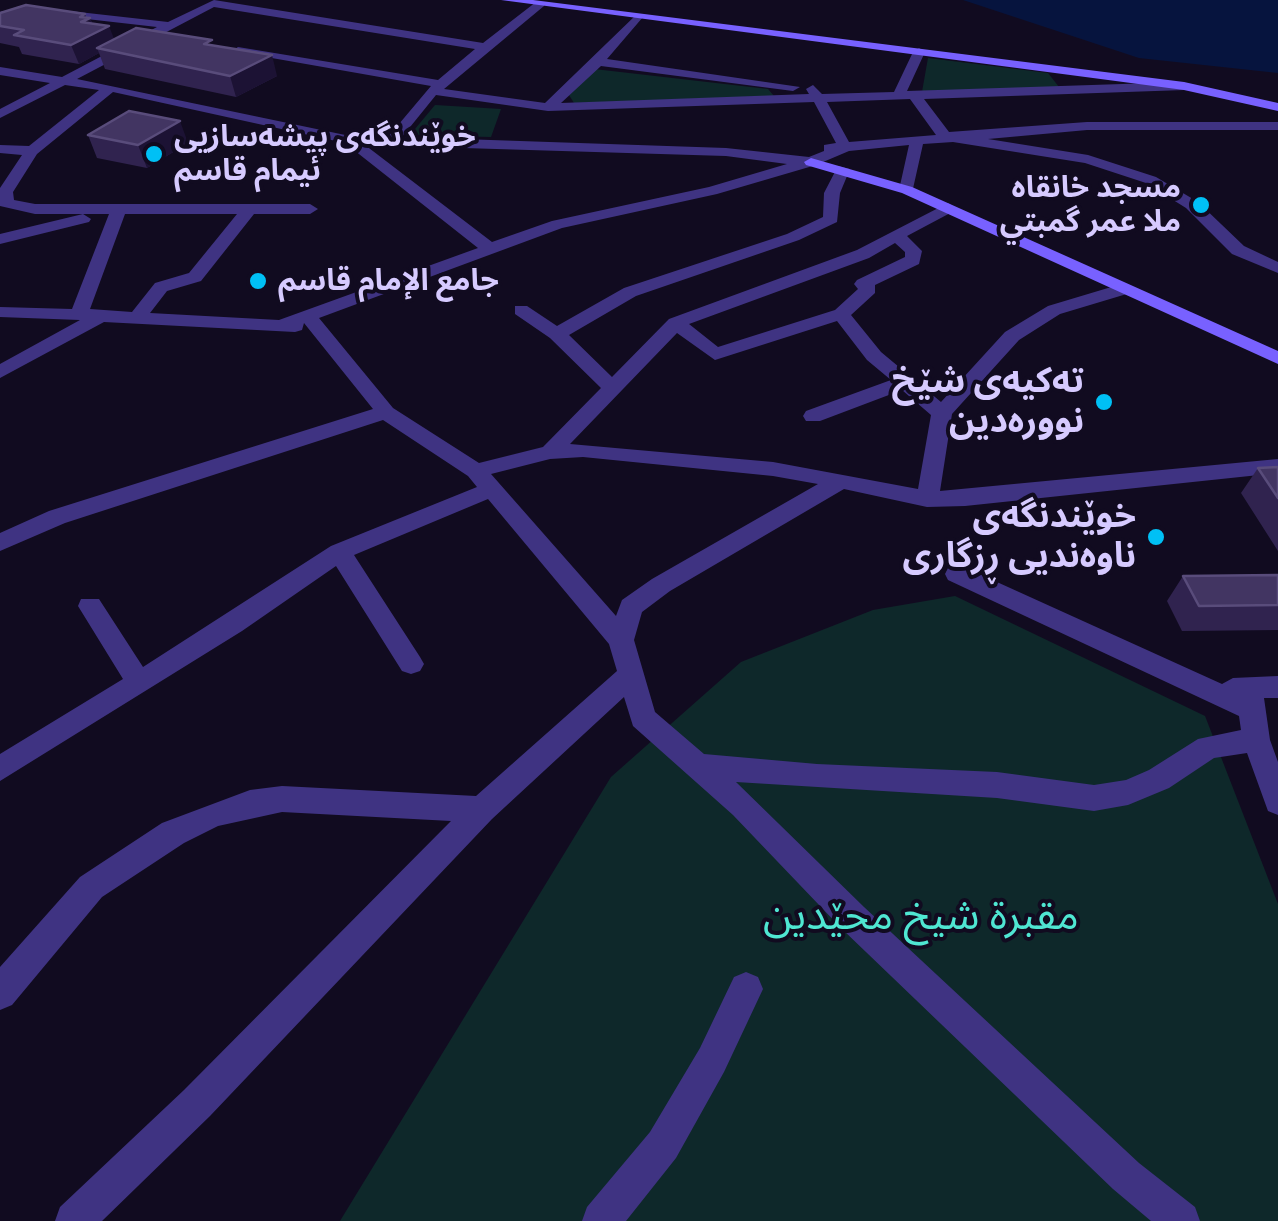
<!DOCTYPE html>
<meta charset="utf-8">
<style>
body{margin:0}
canvas{display:block;background:#110b20}
</style>
<canvas width="1278" height="1221"></canvas>
<script>
const ctx = document.querySelector('canvas').getContext('2d');
ctx.lineJoin = 'round';
function fillPath(path, color) { ctx.fillStyle = color; ctx.fill(path, 'evenodd'); }
const poly = rows => new Path2D(rows.map(r => 'M' + r).join(''));
function strokePath(path, color, width, dash) { ctx.strokeStyle = color; ctx.lineWidth = width; ctx.lineCap = dash ? 'butt' : 'round'; ctx.setLineDash(dash || []); ctx.stroke(path); }
function drawText(font, color, halo, rows, align = 'center') {
  ctx.font = font + ' Figtree,"Noto Sans Arabic",sans-serif'; ctx.lineWidth = 8; ctx.setLineDash([]); ctx.textBaseline = 'middle'; ctx.strokeStyle = halo; ctx.fillStyle = color; for (const [text, x, y, turn = 0] of rows) {
    ctx.save(); ctx.translate(x, y); ctx.rotate((+turn || 0) * Math.PI / 180); ctx.textAlign = isNaN(turn) ? turn : align; if (halo) ctx.strokeText(text, 0, 0); ctx.fillText(text, 0, 0); ctx.restore();
  }
}
const green = poly([
 [928,58,1048,73,1059,87,922,92],
 [594,69,768,89,774,96,574,103,569,95],
 [435,105,501,109,491,137,410,135],
 [955,596,1205,716,1278,904,1278,1221,340,1221,611,777,741,662,873,610]
]);
const water = poly([
 [963,0,1278,0,1278,73,1139,58]
]);
const street = poly([
 [214,0,483,43,536,2,544,2,544,6,444,89,545,103,637,14,643,17,607,59,800,87,793,91,601,66,561,103,809,94,806,89,813,85,822,94,894,92,913,52,919,48,925,52,907,91,1184,82,1190,86,1184,90,924,99,949,132,1087,122,1278,122,1278,130,1087,130,988,139,1088,155,1156,177,1198,202,1244,246,1278,262,1278,273,1232,254,1186,208,1146,183,1085,163,953,142,923,144,912,193,899,190,909,145,849,151,816,165,717,194,562,228,319,318,393,408,479,463,543,447,601,388,550,338,515,314,515,306,527,306,557,326,624,288,787,234,823,217,824,193,838,166,850,169,840,193,837,222,799,240,636,296,569,335,612,377,669,319,857,250,948,203,956,208,954,211,907,236,922,251,919,264,875,285,875,293,851,315,881,352,941,402,1005,332,1048,306,1118,285,1130,285,1130,293,1060,314,1019,340,952,414,940,491,1278,459,1278,473,965,506,927,507,844,489,670,591,642,612,634,640,655,712,704,754,817,764,997,772,1094,785,1126,780,1149,770,1198,739,1241,730,1239,716,948,580,945,574,948,568,966,568,1222,684,1233,678,1278,676,1278,698,1264,698,1270,740,1278,762,1278,815,1268,811,1247,753,1214,758,1169,788,1128,805,1094,811,997,798,736,782,864,907,1139,1163,1195,1207,1200,1221,1151,1221,1113,1189,842,929,733,815,633,726,624,697,492,819,210,1116,102,1221,55,1221,60,1207,184,1090,451,821,282,812,218,826,184,843,102,897,12,1005,0,1010,0,967,80,877,162,823,250,790,282,786,476,796,617,671,609,644,488,499,354,555,420,657,424,664,420,671,411,674,402,671,336,566,242,631,0,781,0,754,123,679,78,606,81,599,99,599,143,667,331,546,477,487,468,476,383,420,65,523,0,551,0,533,49,511,373,409,304,323,302,330,295,332,104,322,0,378,0,364,80,320,0,317,0,307,72,309,109,214,35,214,0,206,0,188,22,155,0,153,0,145,29,146,99,90,65,85,0,118,0,109,50,83,0,75,0,67,62,77,157,27,25,12,0,18,0,12,25,6,168,22,214,0],
 [214,7,475,49,438,80,238,47,232,51,431,86,388,137,350,136,77,79,214,7],
 [113,92,345,143,478,248,279,320,150,313,167,291,201,281,254,214,310,214,318,209,310,204,35,204,14,200,13,192,37,154,113,92],
 [436,95,548,111,814,102,836,143,824,145,824,151,809,157,726,148,402,137,436,95],
 [910,99,936,135,849,142,827,102,910,99],
 [365,145,726,156,787,164,709,187,552,221,492,242,365,145],
 [125,214,237,214,189,273,155,283,132,312,90,309,125,214],
 [895,243,905,252,905,257,857,280,854,284,858,289,835,310,718,347,689,324,869,258,895,243],
 [837,321,867,360,891,380,806,411,803,416,806,421,820,421,902,390,931,415,918,489,773,462,570,444,677,333,715,360,837,321],
 [583,457,773,476,818,484,652,579,622,600,616,616,491,474,550,459,583,457],
 [83,214,91,219,89,222,0,244,0,234,83,214],
 [746,972,758,977,763,989,724,1072,676,1158,626,1221,582,1221,587,1207,650,1132,700,1048,734,977,746,972]
]);
const secondary = poly([
 [501,0,533,0,1184,82,1278,103,1278,111,1184,90,501,0],
 [811,158,912,187,1278,351,1278,364,902,193,806,165,804,162,811,158]
]);
const wall = poly([
 [0,13,90,18,92,23,114,39,214,45,277,76,236,97,105,69,99,53,79,64,22,54,19,47,0,43],
 [88,135,188,143,147,168,97,158],
 [1278,467,1278,551,1241,493,1258,468],
 [1278,575,1278,630,1182,631,1167,601,1183,576]
]);
const shadedWall = poly([
 [85,14,87,20,90,18,95,32,109,26,116,44,97,48,99,53,79,64,71,45,80,17],
 [272,55,277,76,236,97,230,76],
 [180,121,188,143,147,168,138,145]
]);
const building = poly([
 [26,5,85,14,80,17,90,18,81,22,109,26,71,45,14,35,24,30,0,26,0,13,26,5],
 [136,28,212,40,204,44,272,55,230,76,97,48,136,28],
 [129,111,180,121,138,145,88,135,129,111],
 [1278,467,1278,498,1258,468,1278,467],
 [1278,575,1278,605,1199,606,1183,576,1278,575]
]);
const markers = [
 [154,154,10,"#00c0f5"],
 [1201,205,10,"#00c0f5"],
 [258,281,10,"#00c0f5"],
 [1104,402,10,"#00c0f5"],
 [1156,537,10,"#00c0f5"]
];
const farPoinames = [
 ["خوێندنگەی پیشەسازیی",174,137],
 ["ئیمام قاسم",174,171],
 ["مسجد خانقاه",1181,188,"right"],
 ["ملا عمر گمبتي",1181,222,"right"],
 ["جامع الإمام قاسم",278,281]
];
const poiNames = [
 ["تەکیەی شێخ",1084,382],
 ["نوورەدین",1084,422],
 ["خوێندنگەی",1136,517],
 ["ناوەندیی ڕزگاری",1136,557]
];
const nearParknames = [
 ["مقبرة شيخ محێدین",921,917]
];
fillPath(green, '#0e282a');
fillPath(water, '#06143e');
fillPath(street, '#3f3382');
fillPath(secondary, '#7861ff');
fillPath(wall, '#30234f');
fillPath(shadedWall, '#1c1234');
fillPath(building, '#423562');
strokePath(building, '#594c7b', 2.5);
for (const [x, y, r, color] of markers) { const dot = new Path2D(); dot.arc(x, y, r, 0, 2 * Math.PI); ctx.fillStyle = color; ctx.fill(dot); strokePath(dot, '#110b20', 4); }
drawText('bold 30px', '#d6caff', '#110b20', farPoinames, 'left');
drawText('bold 35px', '#d6caff', '#110b20', poiNames, 'right');
drawText('42px', '#4fe6d2', '#110b20', nearParknames);
</script>
